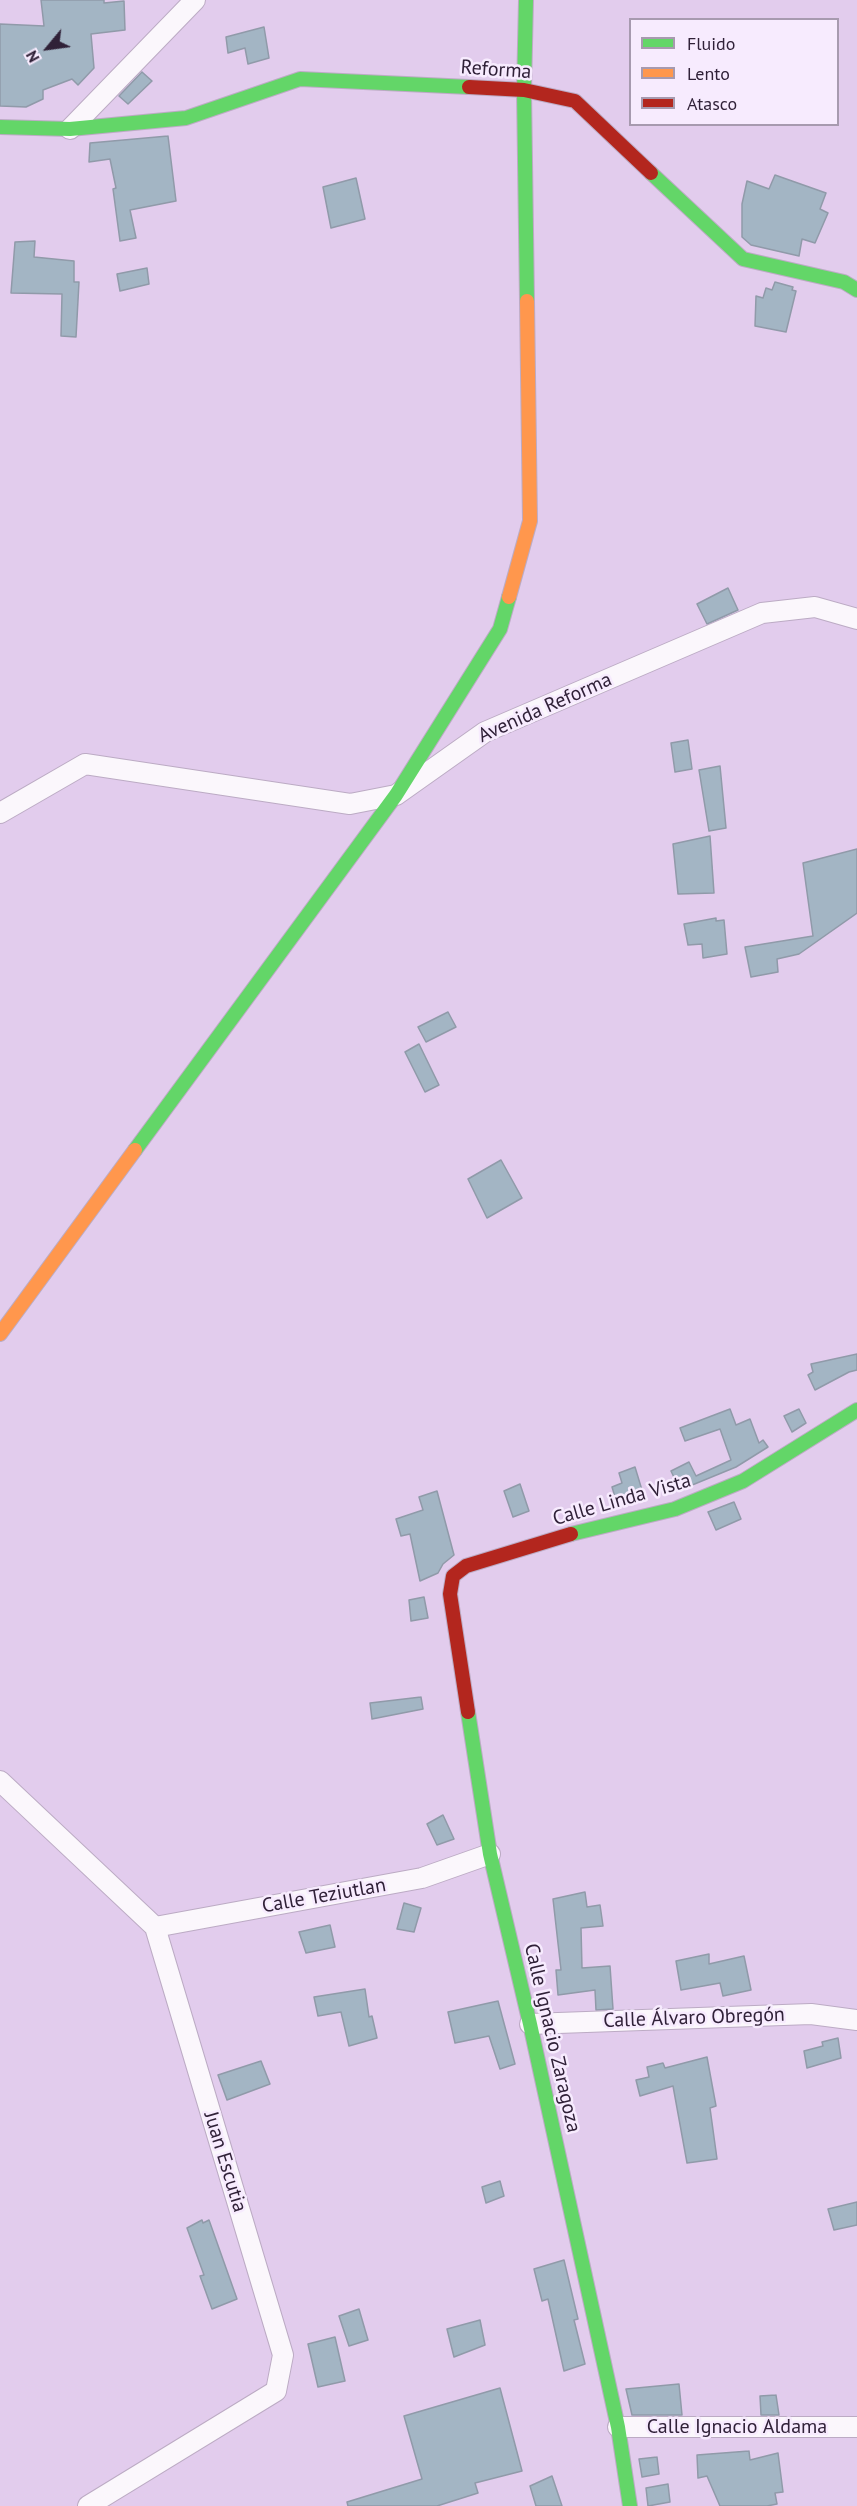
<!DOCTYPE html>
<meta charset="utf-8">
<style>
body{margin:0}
#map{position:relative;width:857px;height:2506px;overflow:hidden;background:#e2cced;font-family:"PT Sans",sans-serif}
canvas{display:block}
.legend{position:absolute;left:629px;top:18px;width:210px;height:108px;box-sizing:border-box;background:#f7ebfe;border:2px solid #a79aaf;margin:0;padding:8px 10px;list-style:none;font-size:18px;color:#302138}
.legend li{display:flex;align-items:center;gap:12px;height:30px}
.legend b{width:30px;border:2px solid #a79aaf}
.north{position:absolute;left:18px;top:18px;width:60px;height:60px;-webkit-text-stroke:4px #f7ebfe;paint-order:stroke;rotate:241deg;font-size:16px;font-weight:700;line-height:24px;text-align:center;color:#302138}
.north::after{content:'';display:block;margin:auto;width:21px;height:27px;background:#302138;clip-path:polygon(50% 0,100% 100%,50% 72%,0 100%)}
</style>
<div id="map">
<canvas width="857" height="2506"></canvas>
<ul class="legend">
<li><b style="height:8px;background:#63d668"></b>Fluido</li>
<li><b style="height:8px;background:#ff974d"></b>Lento</li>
<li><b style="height:8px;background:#b3261e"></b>Atasco</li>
</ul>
<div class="north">N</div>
</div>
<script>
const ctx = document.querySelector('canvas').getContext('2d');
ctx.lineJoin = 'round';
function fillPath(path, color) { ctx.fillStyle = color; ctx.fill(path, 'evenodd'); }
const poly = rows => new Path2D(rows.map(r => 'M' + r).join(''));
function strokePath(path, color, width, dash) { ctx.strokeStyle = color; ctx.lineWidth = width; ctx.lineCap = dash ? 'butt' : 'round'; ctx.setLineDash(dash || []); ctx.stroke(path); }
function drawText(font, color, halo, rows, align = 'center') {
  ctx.font = font + ' "PT Sans",sans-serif'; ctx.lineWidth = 5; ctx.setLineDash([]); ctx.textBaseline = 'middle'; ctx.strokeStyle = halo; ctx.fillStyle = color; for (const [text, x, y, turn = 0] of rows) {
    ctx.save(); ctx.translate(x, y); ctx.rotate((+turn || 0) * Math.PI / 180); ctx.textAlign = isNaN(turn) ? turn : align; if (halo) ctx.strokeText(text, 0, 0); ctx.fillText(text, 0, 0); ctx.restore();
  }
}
const building = poly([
 [41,0,104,0,104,3,124,1,125,30,91,34,94,68,78,85,72,79,43,90,43,99,26,107,0,106,0,24,44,26,41,0],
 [264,27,269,58,248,64,245,48,228,53,226,37,264,27],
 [142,72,152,81,128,104,119,96,142,72],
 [168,136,176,201,130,210,136,238,120,241,113,189,116,188,110,159,89,162,90,143,168,136],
 [775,175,826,193,820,209,828,213,815,243,802,239,799,256,751,245,742,237,742,204,747,181,769,189,775,175],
 [356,178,365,219,331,228,323,187,356,178],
 [35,241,34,257,74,261,74,282,79,282,76,337,61,336,62,294,11,293,15,242,35,241],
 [147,268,149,284,120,291,117,274,147,268],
 [775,282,793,287,792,290,796,291,786,332,755,326,756,296,763,298,766,288,772,290,775,282],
 [728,588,738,610,707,624,697,604,728,588],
 [688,740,692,769,675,772,671,743,688,740],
 [720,766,726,828,709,831,699,770,720,766],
 [710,836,714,893,678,894,673,844,710,836],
 [857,849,857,913,799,954,777,959,778,972,751,977,745,947,813,936,803,863,857,849],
 [716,918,716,921,724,920,727,954,703,958,702,944,688,945,684,924,716,918],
 [448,1012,456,1027,426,1042,418,1027,448,1012],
 [419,1044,439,1085,425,1092,405,1052,419,1044],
 [501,1160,522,1198,487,1218,468,1179,501,1160],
 [857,1354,857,1370,849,1372,815,1390,808,1375,813,1372,811,1364,857,1354],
 [730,1409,736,1425,750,1419,759,1443,763,1440,768,1447,736,1467,680,1490,671,1471,689,1462,696,1476,731,1460,720,1429,685,1441,680,1428,730,1409],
 [799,1409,806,1423,792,1432,784,1416,799,1409],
 [635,1467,645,1500,618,1507,612,1487,622,1483,619,1473,635,1467],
 [520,1484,529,1511,513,1517,504,1491,520,1484],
 [437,1491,454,1555,443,1564,438,1573,420,1581,410,1534,401,1536,396,1519,423,1510,419,1497,437,1491],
 [734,1502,741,1519,716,1530,708,1512,734,1502],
 [424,1597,428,1618,411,1621,409,1600,424,1597],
 [421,1697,423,1709,372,1719,370,1703,421,1697],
 [443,1815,454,1839,437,1845,427,1824,443,1815],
 [585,1892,587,1907,600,1905,603,1926,581,1928,582,1968,610,1966,613,2009,596,2010,595,1990,558,1995,556,1970,561,1970,553,1899,585,1892],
 [404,1903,421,1908,414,1932,397,1929,404,1903],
 [330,1925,335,1947,306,1953,299,1932,330,1925],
 [709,1954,709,1964,744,1956,751,1990,723,1996,720,1983,681,1990,676,1961,709,1954],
 [365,1989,369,2017,372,2016,377,2038,349,2046,341,2012,318,2016,314,1997,365,1989],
 [498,2001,515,2064,500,2069,489,2036,455,2043,448,2012,498,2001],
 [838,2038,841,2058,807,2068,804,2051,823,2046,822,2042,838,2038],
 [707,2057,716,2106,710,2108,717,2159,687,2163,673,2086,640,2096,636,2080,649,2077,647,2067,663,2063,665,2068,707,2057],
 [261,2061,270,2084,227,2100,218,2075,261,2061],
 [500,2181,504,2196,486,2203,482,2187,500,2181],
 [857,2202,857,2225,834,2230,828,2209,857,2202],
 [202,2220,203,2223,209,2220,237,2299,212,2309,200,2276,204,2275,187,2228,202,2220],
 [564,2260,578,2319,574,2320,585,2364,564,2371,548,2299,542,2301,534,2269,564,2260],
 [359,2309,368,2340,349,2346,339,2316,359,2309],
 [480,2320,485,2345,454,2357,447,2329,480,2320],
 [335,2337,345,2381,318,2387,308,2344,335,2337],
 [679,2384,682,2415,632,2415,626,2389,679,2384],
 [500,2388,522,2471,475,2483,478,2493,437,2506,348,2506,347,2502,422,2479,404,2416,500,2388],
 [776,2395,779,2415,761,2415,760,2396,776,2395],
 [749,2451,750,2460,778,2453,783,2492,775,2493,777,2504,767,2506,720,2506,707,2476,698,2478,697,2455,749,2451],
 [657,2457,659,2474,642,2477,639,2459,657,2457],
 [552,2476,562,2506,536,2506,530,2486,552,2476],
 [668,2484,670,2502,648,2506,646,2488,668,2484]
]);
const street = poly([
 [70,129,195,0],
 [0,813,85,764,350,804,396,795,485,732,762,613,815,607,857,619],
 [0,1781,155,1927,283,2355,276,2391,88,2506],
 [155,1927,422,1878,490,1854],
 [530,2024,811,2014,857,2020],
 [618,2427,857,2427]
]);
const fast = poly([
 [526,0,524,90,527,301],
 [0,127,70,129,186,118,300,79,469,87],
 [651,173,743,259,844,282,857,290],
 [135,1150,396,795,500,629,509,597],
 [571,1534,675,1509,743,1481,857,1410],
 [468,1712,490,1854,530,2024,618,2427,630,2506]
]);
const slow = poly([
 [509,597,530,521,527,301],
 [0,1334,135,1150]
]);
const jam = poly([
 [469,87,524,90,575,101,651,173],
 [468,1712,450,1594,453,1576,466,1566,571,1534]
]);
const streetNames = [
 ["Reforma",496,70,4],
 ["Avenida Reforma",545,708,-24],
 ["Calle Linda Vista",622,1500,-16],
 ["Calle Teziutlan",324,1896,-10],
 ["Calle Álvaro Obregón",694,2018,-2],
 ["Calle Ignacio Zaragoza",552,2038,77],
 ["Juan Escutia",225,2162,73],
 ["Calle Ignacio Aldama",737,2427]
];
fillPath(building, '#a3b5c4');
strokePath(building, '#909aa9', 1.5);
strokePath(street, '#bcabc4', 22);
strokePath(fast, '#bcabc4', 16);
strokePath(slow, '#bcabc4', 16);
strokePath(jam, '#bcabc4', 16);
strokePath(street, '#fbf7fc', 20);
strokePath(fast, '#63d668', 14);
strokePath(slow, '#ff974d', 14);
strokePath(jam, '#b3261e', 14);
drawText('20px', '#302138', '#f7ebfe', streetNames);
</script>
